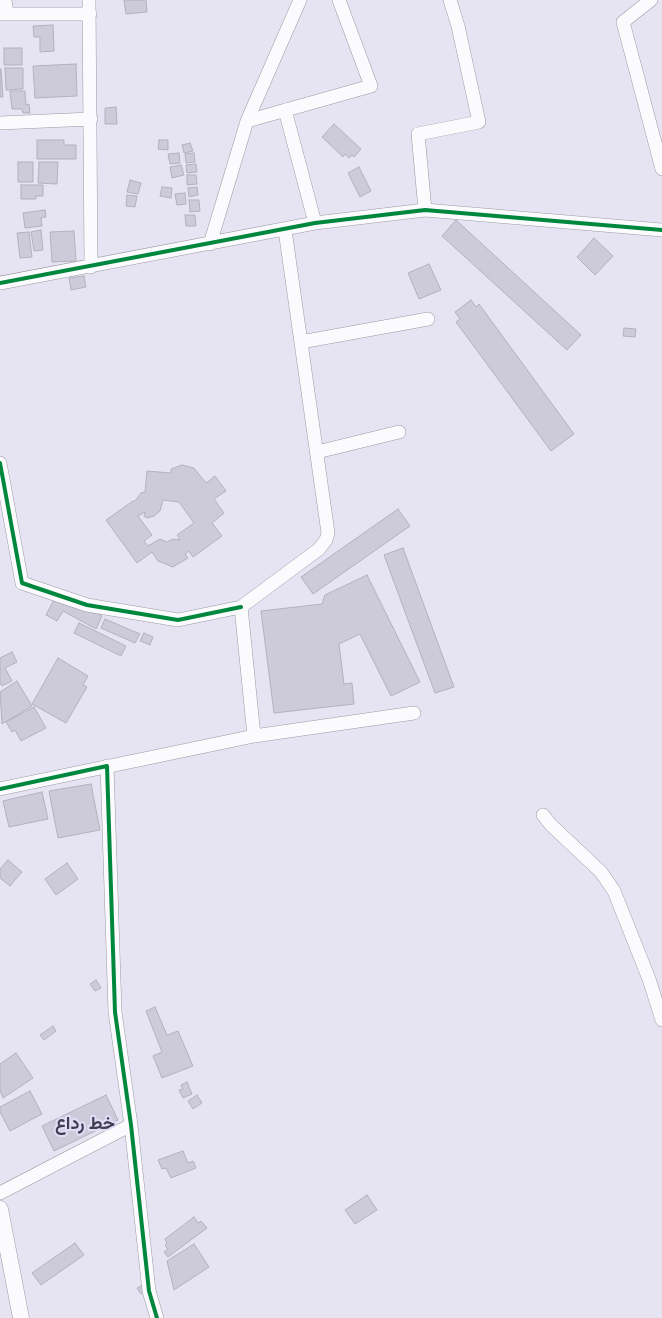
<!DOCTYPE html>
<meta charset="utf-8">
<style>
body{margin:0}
canvas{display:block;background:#e6e4f2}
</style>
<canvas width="662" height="1318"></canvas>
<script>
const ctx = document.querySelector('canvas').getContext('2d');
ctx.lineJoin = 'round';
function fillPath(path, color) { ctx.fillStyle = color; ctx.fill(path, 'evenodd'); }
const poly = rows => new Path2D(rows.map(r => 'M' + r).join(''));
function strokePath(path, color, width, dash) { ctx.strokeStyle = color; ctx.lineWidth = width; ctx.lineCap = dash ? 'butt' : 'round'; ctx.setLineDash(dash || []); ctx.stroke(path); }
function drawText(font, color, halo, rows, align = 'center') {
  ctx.font = font + ' Inter,Vazirmatn,sans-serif'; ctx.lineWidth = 4; ctx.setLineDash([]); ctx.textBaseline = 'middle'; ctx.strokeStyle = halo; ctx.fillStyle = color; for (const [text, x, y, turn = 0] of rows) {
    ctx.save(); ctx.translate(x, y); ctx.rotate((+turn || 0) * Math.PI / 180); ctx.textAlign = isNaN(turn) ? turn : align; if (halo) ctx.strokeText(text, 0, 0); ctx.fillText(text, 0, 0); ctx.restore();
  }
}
const building = poly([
 [124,0,146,0,147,12,126,14,124,0],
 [53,25,54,51,40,52,40,37,34,37,33,26,53,25],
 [4,48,22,48,22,65,4,65,4,48],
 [76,64,77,96,35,98,33,66,76,64],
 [5,68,23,68,23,89,6,90,5,68],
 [0,69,1,69,3,97,0,97,0,69],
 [10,91,25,91,26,105,29,104,30,113,23,113,22,109,12,109,10,91],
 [116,107,117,124,105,124,105,108,116,107],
 [334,124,361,149,354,157,352,155,349,158,345,154,343,157,322,137,334,124],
 [37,140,64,140,64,145,76,145,76,159,37,159,37,140],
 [159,140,168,140,168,150,158,149,159,140],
 [190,143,193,151,184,153,182,145,190,143],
 [179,153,180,163,170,164,168,154,179,153],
 [194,153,195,162,186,163,185,154,194,153],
 [18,162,33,162,33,182,18,182,18,162],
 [39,162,58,162,57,184,38,183,39,162],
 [196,164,197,172,187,173,186,165,196,164],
 [181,165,184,175,172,178,170,167,181,165],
 [359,167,371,191,360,197,348,173,359,167],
 [187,175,196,175,197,184,187,185,187,175],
 [130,180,141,183,138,194,127,192,130,180],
 [21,185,43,185,43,196,36,196,36,199,21,199,21,185],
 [162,187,172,188,171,198,160,196,162,187],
 [197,187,198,195,189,197,188,188,197,187],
 [185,193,186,204,177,205,175,194,185,193],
 [127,195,137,196,135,207,126,206,127,195],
 [189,200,199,200,200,211,190,212,189,200],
 [45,210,46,217,41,218,42,226,25,228,23,213,45,210],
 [185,215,195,215,196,226,186,226,185,215],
 [456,220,581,335,567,350,442,236,456,220],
 [41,230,43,250,34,251,31,232,41,230],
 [74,231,76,261,52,262,50,232,74,231],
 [29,232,32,257,20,258,17,233,29,232],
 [594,238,613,256,595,275,577,257,594,238],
 [429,264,441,290,419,299,408,273,429,264],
 [84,276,86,287,71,290,69,278,84,276],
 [471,300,476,307,479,304,574,434,551,451,456,322,460,319,455,312,471,300],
 [624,328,636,329,635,337,623,336,624,328],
 [182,465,194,468,206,483,215,476,226,491,214,499,224,513,212,523,222,536,193,557,189,551,185,554,188,558,173,567,158,561,152,552,137,563,106,520,133,501,135,501,141,493,145,492,147,471,171,473,171,469,182,465],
 [163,500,179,502,194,523,177,535,180,540,173,539,167,542,160,539,148,546,144,541,152,535,138,516,145,512,144,516,147,518,154,516,160,511,163,500],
 [398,509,410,526,313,594,301,577,398,509],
 [403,548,454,687,435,693,384,555,403,548],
 [367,575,420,682,391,696,360,634,339,644,344,684,352,683,354,704,274,713,261,611,322,604,325,595,367,575],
 [58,592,102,616,96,629,63,611,57,621,46,615,58,592],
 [105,619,140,634,135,643,101,628,105,619],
 [79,623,126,646,121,656,74,633,79,623],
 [144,633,153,637,150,645,140,641,144,633],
 [12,652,17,662,5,668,12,681,2,686,0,683,0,658,12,652],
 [58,658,88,676,83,685,87,687,66,723,32,704,58,658],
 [17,681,32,706,2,724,0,692,17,681],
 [34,707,46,728,21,741,15,730,12,732,6,722,34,707],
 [91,784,100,830,58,838,49,791,91,784],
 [42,792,48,819,9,827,3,801,42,792],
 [8,860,22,872,10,886,0,878,0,869,8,860],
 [67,863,78,879,56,895,45,879,67,863],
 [96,980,101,988,95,991,90,984,96,980],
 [155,1007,167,1035,178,1031,193,1066,162,1078,153,1056,162,1052,146,1011,155,1007],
 [53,1026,56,1031,44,1040,40,1035,53,1026],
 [16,1053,33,1078,3,1098,0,1090,0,1064,16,1053],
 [187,1082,192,1094,183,1098,179,1090,183,1089,181,1085,187,1082],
 [30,1091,42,1114,10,1131,0,1112,0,1107,30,1091],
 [106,1095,118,1120,54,1151,42,1126,106,1095],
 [197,1095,202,1103,193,1109,188,1101,197,1095],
 [183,1151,188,1163,193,1161,196,1168,171,1178,166,1168,162,1169,158,1160,183,1151],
 [367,1195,377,1210,355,1224,345,1210,367,1195],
 [194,1217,198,1223,201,1221,207,1228,168,1257,164,1252,168,1249,165,1245,167,1243,165,1239,194,1217],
 [75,1243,84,1255,41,1285,32,1273,75,1243],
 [194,1244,209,1267,174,1290,167,1261,194,1244],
 [143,1285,147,1290,141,1294,137,1288,143,1285]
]);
const minor = poly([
 [5,0,7,14],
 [89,0,91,267],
 [651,0,623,22,662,169],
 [0,14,90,14],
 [285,110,315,223],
 [247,121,371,86,339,0],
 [0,123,91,119],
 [425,210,418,134,479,122,458,26,450,0],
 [210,244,247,121,300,0],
 [0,283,315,223,425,210,662,230],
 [301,342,428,319],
 [317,452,399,432],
 [0,463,22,583,87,605,178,620,241,607],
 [254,736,241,607,319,549,326,540,328,533,285,230],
 [107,766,115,1012,131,1125,149,1291,157,1318],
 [0,789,254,736,414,713],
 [543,815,551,825,601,872,614,891,649,979,662,1020],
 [0,1193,131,1125]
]);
const major = poly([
 [0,1209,21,1318]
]);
const cycleway = poly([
 [0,283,315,223,425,210,662,230],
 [0,463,22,583,87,605,178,620,241,607],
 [0,789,107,766,115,1012,131,1125,149,1291,157,1318]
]);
const districtNames = [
 ["خط رداع",85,1124]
];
fillPath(building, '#cdcada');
strokePath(building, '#b3b1bd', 1);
strokePath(minor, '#9b99a4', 14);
strokePath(major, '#9b99a4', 17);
strokePath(minor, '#fbfbfd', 13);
strokePath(major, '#fbfbfd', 16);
strokePath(cycleway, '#00873e', 4);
drawText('bold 18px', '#413d52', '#e2def8', districtNames);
</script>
